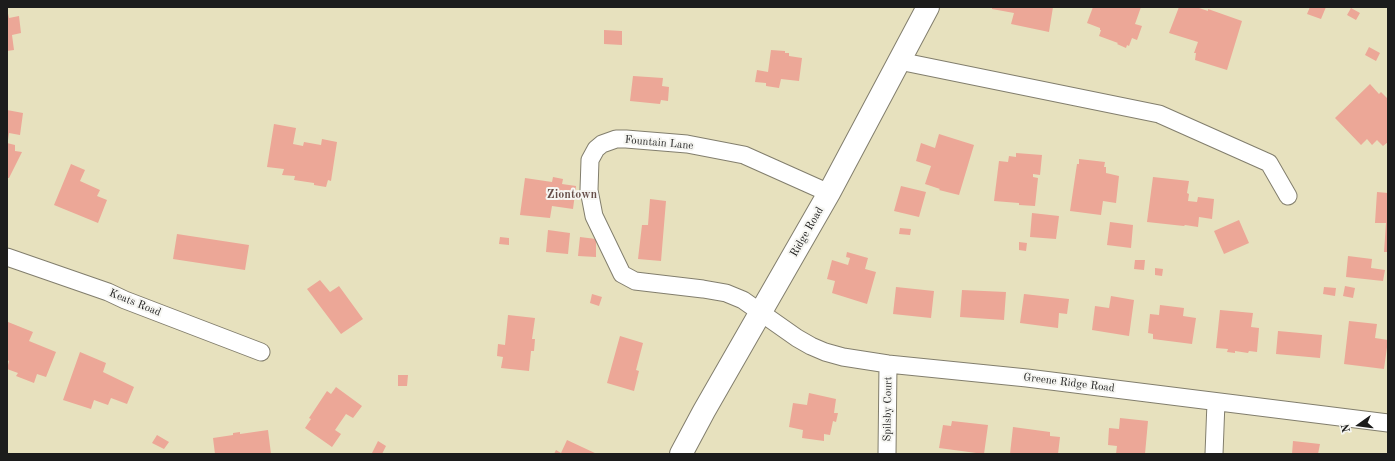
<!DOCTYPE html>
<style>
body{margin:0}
#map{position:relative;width:1395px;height:461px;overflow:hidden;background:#e7e1be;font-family:"Old Standard TT",serif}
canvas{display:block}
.frame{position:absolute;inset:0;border:8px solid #1c1c1c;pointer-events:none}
.north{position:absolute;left:1339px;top:405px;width:40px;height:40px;-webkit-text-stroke:3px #f6f6f2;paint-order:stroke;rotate:256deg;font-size:11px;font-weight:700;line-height:16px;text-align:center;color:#1c1c1c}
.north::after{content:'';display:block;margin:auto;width:14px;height:18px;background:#1c1c1c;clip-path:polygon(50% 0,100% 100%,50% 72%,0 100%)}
</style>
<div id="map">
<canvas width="1395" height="461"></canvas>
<div class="frame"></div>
<div class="north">N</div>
</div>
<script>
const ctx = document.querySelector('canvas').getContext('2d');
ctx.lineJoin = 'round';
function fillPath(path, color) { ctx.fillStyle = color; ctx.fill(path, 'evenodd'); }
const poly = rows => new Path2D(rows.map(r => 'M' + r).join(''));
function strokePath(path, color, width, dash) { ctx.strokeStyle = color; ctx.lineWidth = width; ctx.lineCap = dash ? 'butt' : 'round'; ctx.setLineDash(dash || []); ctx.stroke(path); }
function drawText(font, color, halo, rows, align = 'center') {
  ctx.font = font + ' "Old Standard TT",serif'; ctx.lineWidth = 4; ctx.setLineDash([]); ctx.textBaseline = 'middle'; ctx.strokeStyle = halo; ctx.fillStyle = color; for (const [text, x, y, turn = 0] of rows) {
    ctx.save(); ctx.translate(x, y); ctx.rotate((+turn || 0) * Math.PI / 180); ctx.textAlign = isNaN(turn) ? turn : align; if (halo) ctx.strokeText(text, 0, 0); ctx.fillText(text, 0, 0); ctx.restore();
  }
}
const building = poly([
 [992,7,1053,7,1049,32,1011,24,1014,13,992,9],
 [1093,7,1141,7,1135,24,1142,26,1137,40,1132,38,1129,46,1127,45,1126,48,1117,44,1118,43,1099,36,1101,30,1100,30,1100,28,1087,23],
 [1179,7,1196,7,1208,11,1208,9,1242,21,1227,70,1195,60,1196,53,1194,53,1198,42,1169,33],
 [1310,7,1326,7,1321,19,1307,14],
 [1351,8,1360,13,1356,20,1347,15],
 [7,9,9,18,19,16,21,33,12,35,14,50,7,51],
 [604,30,622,31,622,45,604,44],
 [1369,47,1380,53,1376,61,1365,55],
 [771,50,785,51,785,53,789,53,789,56,802,58,799,81,781,79,779,88,766,86,766,83,755,82,757,70,768,72],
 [633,76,663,78,662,86,669,87,668,101,661,100,660,104,630,101],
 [1370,84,1379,94,1381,92,1388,99,1388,142,1383,146,1377,140,1372,145,1367,139,1361,145,1335,118],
 [7,110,23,113,20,135,9,133,8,140],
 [274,124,296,128,293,144,303,146,304,142,321,145,322,139,337,142,331,181,328,180,326,187,314,185,314,183,294,180,295,176,282,175,284,169,267,167],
 [939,134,974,145,959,195,939,190,940,189,925,184,931,166,916,161,921,143,935,148],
 [7,143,15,145,15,151,22,152,9,178,7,178],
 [1016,153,1042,155,1040,175,1033,174,1033,177,1038,178,1035,206,1019,205,1019,203,994,201,999,161,1008,162,1009,156,1016,157],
 [1079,159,1105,162,1104,167,1106,167,1106,173,1119,176,1116,203,1103,201,1101,215,1070,211,1077,164,1079,164],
 [71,164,85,170,80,181,100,190,97,196,107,200,98,223,54,205],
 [553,177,563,179,562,184,576,186,573,209,552,206,550,218,520,215,525,178,552,182],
 [1153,177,1189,181,1187,193,1189,194,1188,201,1197,202,1198,197,1214,199,1212,219,1199,217,1198,227,1185,225,1184,226,1147,222],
 [901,186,926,192,919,217,894,211],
 [1377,192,1388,193,1388,252,1384,252,1386,223,1375,223],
 [650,199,666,201,661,261,638,259,642,225,648,225],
 [1032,213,1059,216,1056,239,1030,237],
 [1239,220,1249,243,1224,254,1214,231],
 [1110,222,1133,225,1131,248,1107,245],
 [900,228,911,229,910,235,899,234],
 [548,230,570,233,568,254,546,252],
 [177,234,249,245,245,270,173,259],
 [500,237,509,238,509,245,499,244],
 [580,237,596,239,596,257,578,256],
 [1019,242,1027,243,1026,251,1019,250],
 [847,252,868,258,865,269,876,272,867,304,832,293,835,281,827,279,832,260,848,265,850,258,846,257],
 [1348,256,1372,259,1371,268,1385,270,1383,281,1346,277],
 [1135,260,1145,260,1144,270,1134,269],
 [1155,268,1163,269,1162,276,1155,275],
 [320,280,330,292,339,286,363,319,341,334,307,289],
 [1345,286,1355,288,1353,298,1343,296],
 [896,287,934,291,931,318,893,314],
 [1324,287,1336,288,1335,296,1323,294],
 [962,290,1006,292,1004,320,960,317],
 [592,294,602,297,599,306,590,303],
 [1024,294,1069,299,1067,314,1059,313,1058,328,1020,323],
 [1111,296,1134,300,1129,336,1092,330,1095,306,1109,308],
 [1160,305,1184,308,1183,316,1196,318,1192,344,1153,339,1153,334,1148,333,1150,314,1159,315],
 [1220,310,1253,313,1251,327,1259,328,1257,352,1249,351,1248,353,1235,351,1235,353,1227,352,1228,349,1216,348],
 [508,315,535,318,532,339,535,339,534,351,531,351,529,371,501,368,503,357,497,356,498,344,505,345],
 [1349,321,1377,324,1375,338,1388,340,1384,369,1344,364],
 [8,322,33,332,29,341,56,352,46,377,37,374,34,383,16,376,18,373,7,369,9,361,7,360],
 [1278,331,1322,335,1320,358,1276,354],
 [620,336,643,343,636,370,639,371,634,391,607,383],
 [80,352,106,363,103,372,134,387,127,404,111,398,108,405,94,400,91,409,63,400],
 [398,375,408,375,407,386,398,386],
 [336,387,362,406,353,418,346,414,335,430,341,434,332,447,305,428,311,419,309,418,327,391,331,394],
 [809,393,836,399,834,413,838,413,836,422,833,421,830,435,824,434,824,441,802,438,803,430,789,427,793,403,807,405],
 [1120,418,1148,421,1145,454,1116,454,1117,446,1108,445,1109,428,1119,429],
 [952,421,988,425,984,454,939,448,943,425,951,426],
 [1013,427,1050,432,1050,436,1060,437,1058,454,1010,454],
 [268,430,271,454,215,454,213,438,233,435,233,433,240,432,240,434],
 [157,435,169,442,164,449,152,443],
 [567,440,597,454,554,454,556,450,561,453],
 [378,441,386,446,382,454,374,454,372,453],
 [1293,441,1320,444,1318,454,1292,454]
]);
const street = poly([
 [899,61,1159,114,1269,163,1288,196],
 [829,193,744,155,687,144,626,139,616,139,602,144,596,149,590,160,589,190,594,216,622,274,635,281,703,289,726,293,743,300,797,338,811,346,825,352,843,357,888,364,1027,378,1388,423],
 [7,257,108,292,125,300,261,352],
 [887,454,888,364],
 [1214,454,1216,402]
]);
const secondary = poly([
 [681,454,704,411,829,193,928,7]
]);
const streetNames = [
 ["Fountain Lane",659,143,5],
 ["Ridge Road",807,232,-60],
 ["Keats Road",135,303,22],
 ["Greene Ridge Road",1069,383,7],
 ["Spilsby Court",888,409,-89]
];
const neighbourhoodNames = [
 ["Ziontown",572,195]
];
fillPath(building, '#eca797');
strokePath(street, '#827e6d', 19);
strokePath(secondary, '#827e6d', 24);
strokePath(street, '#fff', 17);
strokePath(secondary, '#fff', 22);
drawText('11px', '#1c1c1c', '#f6f6f2', streetNames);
drawText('bold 12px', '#654d47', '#f6f6f2', neighbourhoodNames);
</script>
